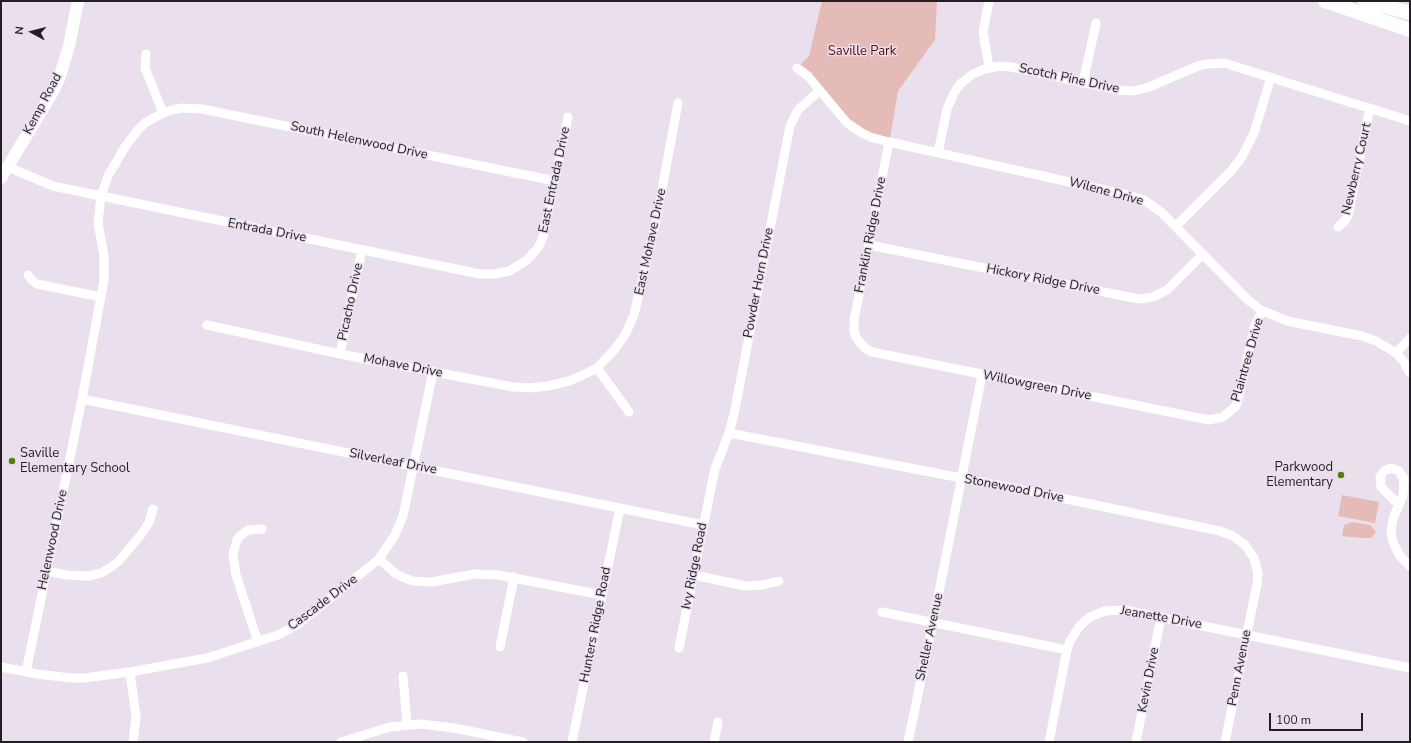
<!DOCTYPE html>
<style>
body{margin:0}
#map{position:relative;width:1411px;height:743px;overflow:hidden;background:#eadfed;font-family:"Nunito Sans",sans-serif}
canvas{display:block}
.frame{position:absolute;inset:0;border:2px solid #221e23;pointer-events:none}
.north{position:absolute;left:12px;top:12px;width:40px;height:40px;-webkit-text-stroke:3px #eadfed;paint-order:stroke;rotate:277deg;font-size:11px;font-weight:700;line-height:16px;text-align:center;color:#221e23}
.north::after{content:'';display:block;margin:auto;width:14px;height:18px;background:#221e23;clip-path:polygon(50% 0,100% 100%,50% 72%,0 100%)}
.scale{position:absolute;left:1269px;top:713px;width:94px;height:18px;box-sizing:border-box;border:2px solid #221e23;border-top:0;padding-left:5px;font-size:12px;line-height:14px;white-space:nowrap;color:#221e23;-webkit-text-stroke:3px #eadfed;paint-order:stroke}
</style>
<div id="map">
<canvas width="1411" height="743"></canvas>
<div class="frame"></div>
<div class="north">N</div>
<div class="scale">100 m</div>
</div>
<script>
const ctx = document.querySelector('canvas').getContext('2d');
ctx.lineJoin = 'round';
function fillPath(path, color) { ctx.fillStyle = color; ctx.fill(path, 'evenodd'); }
const poly = rows => new Path2D(rows.map(r => 'M' + r).join(''));
function strokePath(path, color, width, dash) { ctx.strokeStyle = color; ctx.lineWidth = width; ctx.lineCap = dash ? 'butt' : 'round'; ctx.setLineDash(dash || []); ctx.stroke(path); }
function drawText(font, color, halo, rows, align = 'center') {
  ctx.font = font + ' "Nunito Sans",sans-serif'; ctx.lineWidth = 3; ctx.setLineDash([]); ctx.textBaseline = 'middle'; ctx.strokeStyle = halo; ctx.fillStyle = color; for (const [text, x, y, turn = 0] of rows) {
    ctx.save(); ctx.translate(x, y); ctx.rotate((+turn || 0) * Math.PI / 180); ctx.textAlign = isNaN(turn) ? turn : align; if (halo) ctx.strokeText(text, 0, 0); ctx.fillText(text, 0, 0); ctx.restore();
  }
}
const green = poly([
 [822,1,937,1,935,40,898,91,890,139,870,133,849,119,799,66,809,56],
 [1342,495,1379,502,1375,523,1338,516],
 [1352,522,1370,525,1376,531,1372,538,1361,538,1342,536,1344,525]
]);
const minor = poly([
 [989,1,983,32,989,67],
 [146,54,145,68,163,113],
 [797,68,808,76,847,123,862,133,870,137,889,142,1128,195,1144,200,1161,212,1248,300,1261,310,1287,321,1362,336,1376,341,1396,353,1404,362,1410,373],
 [1083,83,1096,23],
 [889,142,854,320,854,332,857,339,865,348,872,352,1209,420,1223,417,1236,406,1240,392,1254,328,1262,311],
 [938,153,947,109,954,93,960,84,973,74,984,69,1000,66,1011,67,1119,90,1133,91,1149,87,1198,66,1207,64,1224,63,1410,121],
 [8,167,53,186,101,196,480,274,495,274,509,271,526,261,538,248,543,237,568,117],
 [1176,226,1231,171,1242,157,1254,133,1271,77],
 [1338,227,1344,222,1348,216,1370,108],
 [869,245,1139,299,1153,297,1167,290,1203,254],
 [28,275,32,280,37,284,101,297],
 [207,325,340,354,513,387,529,388,548,386,569,381,581,376,597,368,615,349,626,333,634,315,657,216,678,103],
 [1396,353,1410,338],
 [340,354,362,250],
 [597,368,629,412],
 [82,399,703,525],
 [729,433,1018,489,1220,531,1233,536,1245,545,1254,558,1258,573,1257,584,1225,742],
 [1399,505,1381,487,1380,477,1384,471,1391,468,1399,471,1404,479,1403,495,1399,505,1393,518,1391,533,1394,545,1400,556,1410,566],
 [379,559,396,574,412,581,432,582,475,574,498,575,602,595],
 [46,571,67,575,88,576,101,573,111,567,119,561,143,532,149,522,153,509],
 [694,575,745,586,763,585,779,581],
 [882,612,1067,650],
 [258,642,236,575,233,554,237,540,240,536,248,530,262,529],
 [500,647,514,577],
 [679,648,712,483,715,469,729,433,734,414,790,126,798,110,819,91],
 [1,667,37,674,71,678,84,678,130,672,207,658,278,635,297,625,379,559,395,535,403,516,433,372],
 [26,672,82,399,104,280,104,256,98,223,101,196,108,176,125,147,137,131,145,123,163,113,172,110,182,108,202,109,555,181],
 [130,672,136,716,133,742],
 [403,676,407,724],
 [341,742,390,727,420,724,454,728,523,742],
 [572,742,620,508],
 [714,742,718,722],
 [908,742,933,622,982,375],
 [1049,742,1067,650,1070,641,1079,627,1085,621,1090,617,1105,611,1124,610,1410,668],
 [1136,742,1161,617]
]);
const major = poly([
 [1,178,51,95,59,79,69,46,78,1]
]);
const highway = poly([
 [1325,1,1410,30],
 [1365,1,1410,13]
]);
const markers = [
 [12,461,4,"#577f00"],
 [1341,475,4,"#577f00"]
];
const parkNames = [
 ["Saville Park",862,52]
];
const streetNames = [
 ["Scotch Pine Drive",1069,79,12],
 ["Kemp Road",43,104,-62],
 ["South Helenwood Drive",359,141,12],
 ["Newberry Court",1357,169,-77],
 ["East Entrada Drive",555,180,-78],
 ["Wilene Drive",1106,192,15],
 ["Entrada Drive",267,231,11],
 ["Franklin Ridge Drive",871,235,-79],
 ["East Mohave Drive",651,242,-78],
 ["Hickory Ridge Drive",1043,280,11],
 ["Powder Horn Drive",759,283,-79],
 ["Picacho Drive",351,302,-78],
 ["Plaintree Drive",1248,360,-74],
 ["Mohave Drive",403,366,11],
 ["Willowgreen Drive",1037,386,11],
 ["Silverleaf Drive",393,462,11],
 ["Stonewood Drive",1014,489,11],
 ["Helenwood Drive",53,540,-78],
 ["Ivy Ridge Road",695,566,-79],
 ["Cascade Drive",323,603,-37],
 ["Jeanette Drive",1161,618,10],
 ["Hunters Ridge Road",596,625,-79],
 ["Sheller Avenue",930,637,-78],
 ["Penn Avenue",1240,668,-79],
 ["Kevin Drive",1149,680,-79]
];
const poiNames = [
 ["Saville",20,454],
 ["Elementary School",20,469],
 ["Parkwood",1333,468,"right"],
 ["Elementary",1333,483,"right"]
];
fillPath(green, '#e4bbb6');
strokePath(minor, '#fff', 9);
strokePath(major, '#fff', 12);
strokePath(highway, '#fff', 14);
for (const [x, y, r, color] of markers) { const dot = new Path2D(); dot.arc(x, y, r, 0, 2 * Math.PI); ctx.fillStyle = color; ctx.fill(dot); strokePath(dot, '#eadfed', 1.5); }
drawText('13px', '#5a0e0f', '#eadfed', parkNames);
drawText('13px', '#221e23', '#eadfed', streetNames);
drawText('13px', '#221e23', '#eadfed', poiNames, 'left');
</script>
